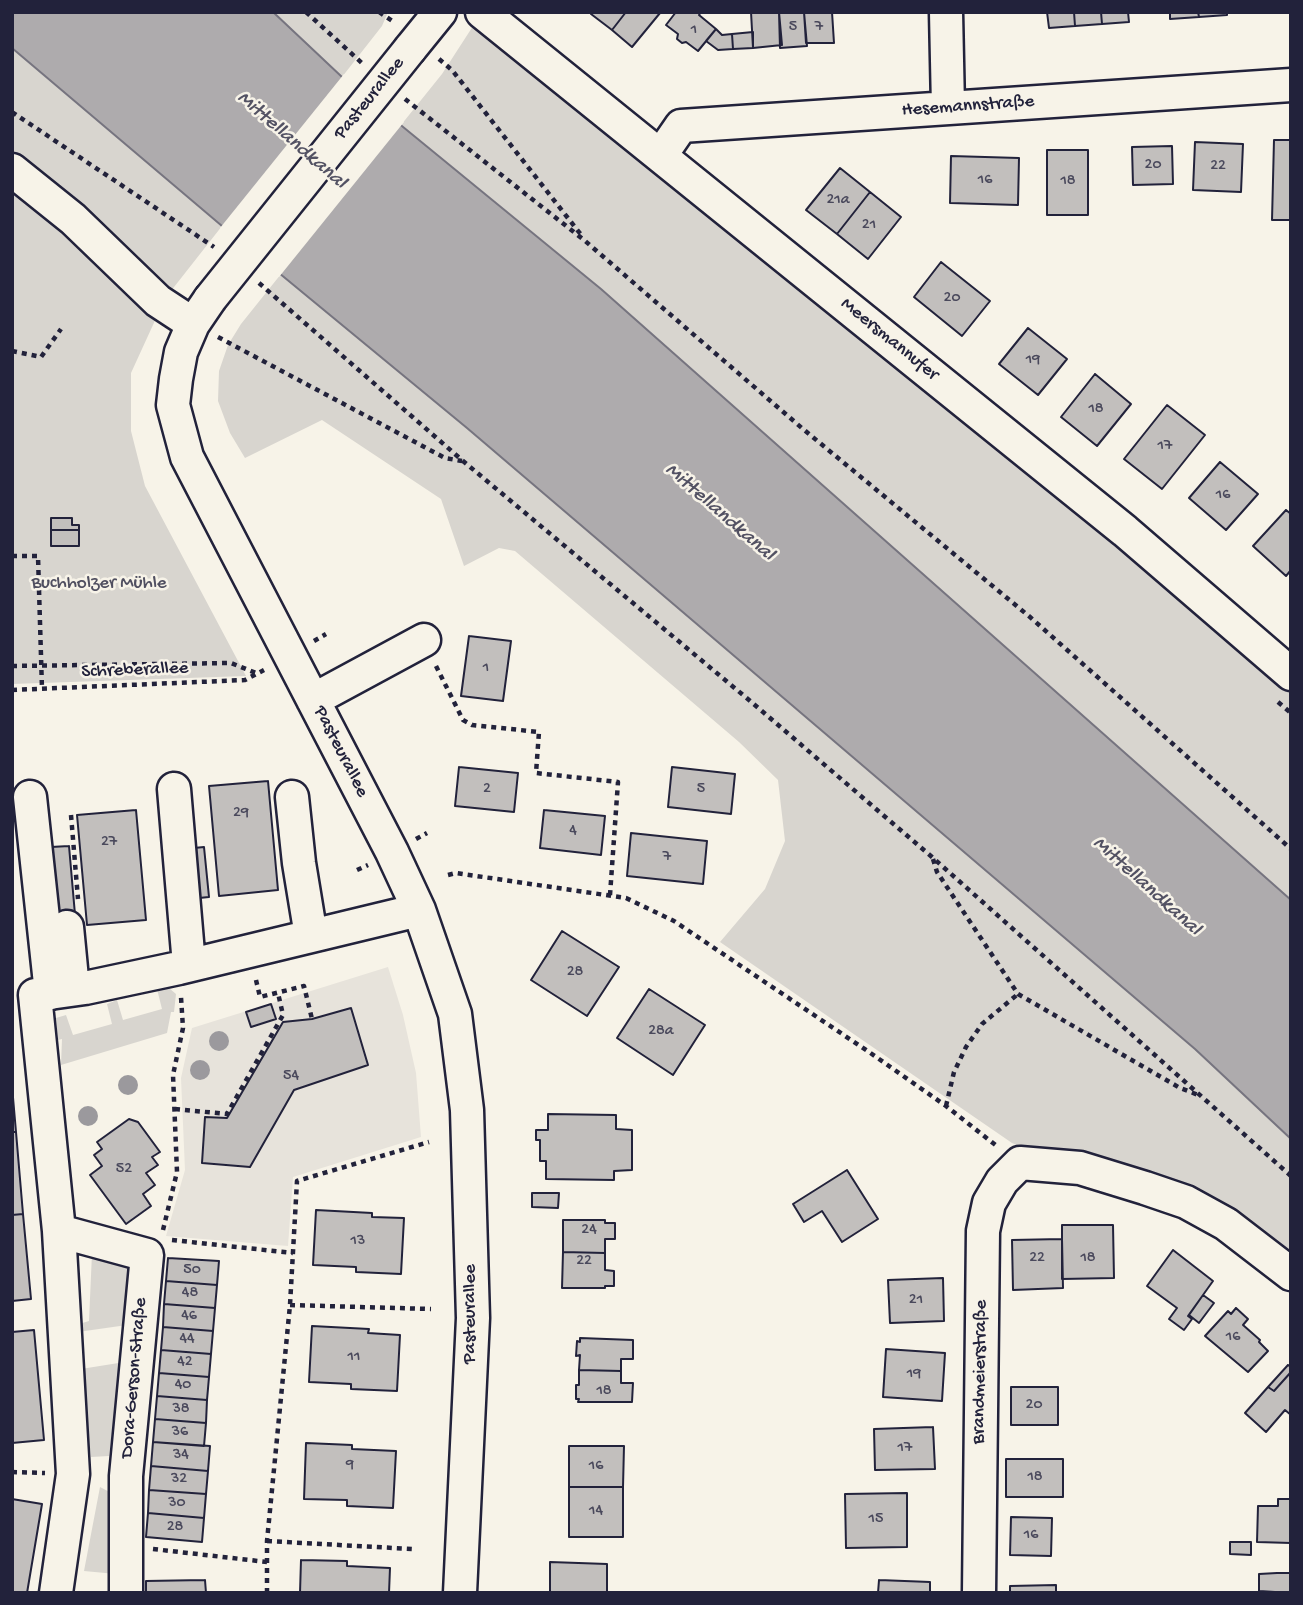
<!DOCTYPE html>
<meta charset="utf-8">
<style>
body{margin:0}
#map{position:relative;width:1303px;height:1605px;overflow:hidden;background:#f7f3e8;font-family:"Gochi Hand",sans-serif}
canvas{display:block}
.frame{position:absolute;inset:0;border:14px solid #22223b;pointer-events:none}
</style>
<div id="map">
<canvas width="1303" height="1605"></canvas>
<div class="frame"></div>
</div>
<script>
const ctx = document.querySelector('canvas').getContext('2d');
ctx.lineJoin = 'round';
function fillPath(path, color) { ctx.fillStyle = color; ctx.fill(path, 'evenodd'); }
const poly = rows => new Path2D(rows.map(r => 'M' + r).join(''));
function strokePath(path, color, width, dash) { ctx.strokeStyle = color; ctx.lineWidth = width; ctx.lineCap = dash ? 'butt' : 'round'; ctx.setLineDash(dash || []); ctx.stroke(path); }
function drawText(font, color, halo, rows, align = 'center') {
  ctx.font = font + ' "Gochi Hand",sans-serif'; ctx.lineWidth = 5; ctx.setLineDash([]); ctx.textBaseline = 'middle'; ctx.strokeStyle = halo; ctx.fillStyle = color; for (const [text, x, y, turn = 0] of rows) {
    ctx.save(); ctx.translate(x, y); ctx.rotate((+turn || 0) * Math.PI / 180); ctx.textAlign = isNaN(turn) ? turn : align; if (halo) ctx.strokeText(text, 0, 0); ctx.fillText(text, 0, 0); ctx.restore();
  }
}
const built = poly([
 [388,967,403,1015,416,1073,421,1137,293,1177,288,1246,166,1236,185,1170,181,1078,192,1028]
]);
const green = poly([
 [273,12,388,12,382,26,342,77],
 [475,23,1144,565,1291,693,1291,900,601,289,401,125,442,74],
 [12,48,222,226,167,296,12,155],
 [12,182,158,314,131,373,131,431,145,486,246,676,12,684],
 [281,274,467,428,1195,1049,1291,1139,1291,1258,1012,1143,720,942,765,889,785,841,778,780,739,742,515,551,499,548,464,566,441,499,322,420,245,458,230,433,218,401,219,371,228,345,241,324],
 [169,988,176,994,174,1012,171,1012,167,1033,61,1065,62,1039,58,1040,56,1018,66,1015,73,1035,112,1024,107,1004,117,1000,123,1020,162,1009,157,989],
 [92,1253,130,1263,127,1325,78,1332,79,1324,89,1321],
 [131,1361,120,1375,109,1456,91,1457,81,1369],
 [100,1487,119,1497,116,1574,84,1571]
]);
const water = poly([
 [12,12,273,12,342,77,601,289,1291,900,1291,1139,1195,1049,467,428,222,226,12,48,12,12]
]);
const pier = poly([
 [344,74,404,122,279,277,220,228]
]);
const building = poly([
 [592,12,626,12,612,30,591,14,592,12],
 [626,12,660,13,632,47,612,30,626,12],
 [676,12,701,12,699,15,716,29,698,51,686,42,682,43,677,39,678,34,666,25,676,12],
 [751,12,779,12,782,45,753,48,751,12],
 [779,12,804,12,807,46,780,48,779,12],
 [804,12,832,12,834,43,806,43,804,12],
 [1047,12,1074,12,1075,26,1049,28,1047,12],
 [1074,12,1101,12,1102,24,1075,26,1074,12],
 [1101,12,1128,12,1129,22,1102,24,1101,12],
 [1170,12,1198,12,1199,17,1170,19,1170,12],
 [1198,12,1227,12,1227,15,1199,17,1198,12],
 [716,29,722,35,732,34,733,49,718,50,706,41,716,29],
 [753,32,753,48,733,49,732,34,753,32],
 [1274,140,1291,140,1291,220,1272,220,1274,140],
 [1195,142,1243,144,1241,192,1193,190,1195,142],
 [1172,146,1173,184,1133,185,1132,147,1172,146],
 [1047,150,1088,150,1088,215,1047,215,1047,150],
 [951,156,1019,158,1018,205,950,203,951,156],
 [840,168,870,192,837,234,806,210,840,168],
 [870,192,901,217,868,259,837,234,870,192],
 [941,262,990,301,962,336,914,297,941,262],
 [1028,328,1067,359,1038,395,999,364,1028,328],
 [1095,374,1131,404,1097,446,1061,417,1095,374],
 [1167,405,1205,435,1162,489,1124,459,1167,405],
 [1220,462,1258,494,1226,530,1189,498,1220,462],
 [1286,510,1291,514,1291,570,1286,576,1253,546,1286,510],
 [51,518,72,518,72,525,79,525,79,530,51,530,51,518],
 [51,530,79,530,79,546,51,546,51,530],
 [469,636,511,641,503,701,461,696,469,636],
 [459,767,518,773,514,812,455,806,459,767],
 [672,767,735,774,731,814,668,807,672,767],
 [268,781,278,890,219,896,209,786,268,781],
 [136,810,146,920,87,925,77,815,136,810],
 [544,810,605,816,601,855,540,848,544,810],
 [631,833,707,841,703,884,627,876,631,833],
 [69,846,76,926,59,928,51,847,69,846],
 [204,847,209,897,199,898,194,848,204,847],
 [562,931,619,967,587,1016,531,980,562,931],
 [649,989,705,1025,673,1075,617,1038,649,989],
 [271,1004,276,1019,251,1027,246,1012,271,1004],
 [351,1008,368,1065,294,1090,250,1167,202,1163,205,1117,227,1118,283,1022,312,1019,351,1008],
 [12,1086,16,1132,12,1132,12,1086],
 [548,1114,616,1115,616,1129,632,1130,632,1170,614,1171,614,1180,546,1179,546,1161,540,1161,540,1140,536,1140,536,1130,548,1130,548,1114],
 [129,1119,138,1122,160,1152,152,1157,158,1165,146,1173,155,1185,143,1194,151,1206,126,1224,90,1175,102,1166,94,1155,102,1149,97,1142,129,1119],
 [12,1132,16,1132,23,1214,12,1215,12,1132],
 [847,1170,878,1219,842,1242,822,1211,804,1222,793,1204,847,1170],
 [532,1193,559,1193,558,1208,532,1207,532,1193],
 [316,1210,372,1213,372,1217,404,1218,401,1274,356,1272,356,1267,313,1265,316,1210],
 [23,1214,31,1299,12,1301,12,1215,23,1214],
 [563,1220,605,1220,605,1223,615,1223,615,1239,605,1239,605,1253,563,1252,563,1220],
 [1062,1225,1113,1225,1114,1278,1062,1279,1062,1225],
 [1062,1239,1063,1288,1013,1290,1012,1240,1062,1239],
 [1173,1250,1213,1281,1188,1316,1192,1319,1184,1330,1169,1319,1177,1308,1147,1286,1173,1250],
 [563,1252,605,1253,605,1270,614,1271,614,1286,605,1286,605,1288,562,1288,563,1252],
 [168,1258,219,1261,217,1285,166,1281,168,1258],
 [943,1278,944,1321,890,1323,888,1280,943,1278],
 [166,1281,217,1285,215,1308,164,1304,166,1281],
 [1203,1295,1214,1303,1199,1323,1189,1315,1203,1295],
 [164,1304,215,1308,213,1331,163,1327,164,1304],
 [1236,1308,1248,1319,1243,1325,1260,1340,1259,1342,1268,1351,1248,1372,1205,1336,1228,1311,1231,1314,1236,1308],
 [312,1326,369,1329,368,1333,400,1335,397,1391,351,1389,351,1384,309,1382,312,1326],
 [163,1327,213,1331,211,1354,161,1350,163,1327],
 [34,1330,44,1440,12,1443,12,1332,34,1330],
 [580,1338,633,1340,633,1359,621,1359,621,1371,579,1370,580,1355,576,1356,577,1341,580,1342,580,1338],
 [886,1349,945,1353,942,1401,883,1397,886,1349],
 [161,1350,211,1354,209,1377,159,1373,161,1350],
 [1288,1365,1291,1367,1291,1372,1274,1391,1268,1387,1288,1365],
 [579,1370,621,1371,621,1383,633,1383,632,1402,578,1402,579,1399,576,1399,576,1385,579,1385,579,1370],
 [1291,1372,1291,1415,1285,1410,1266,1432,1245,1413,1268,1387,1274,1391,1291,1372],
 [159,1373,209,1377,207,1400,157,1396,159,1373],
 [1011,1387,1058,1387,1058,1425,1011,1425,1011,1387],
 [157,1396,207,1400,206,1423,155,1419,157,1396],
 [155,1419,206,1423,204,1446,153,1442,155,1419],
 [933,1427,935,1469,875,1470,874,1429,933,1427],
 [153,1442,210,1446,208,1471,151,1466,153,1442],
 [306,1443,352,1445,352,1449,396,1451,393,1508,347,1506,347,1500,304,1499,306,1443],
 [569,1446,624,1446,623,1487,569,1487,569,1446],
 [1006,1459,1063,1459,1063,1497,1006,1497,1006,1459],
 [151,1466,208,1471,206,1494,149,1490,151,1466],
 [569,1487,623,1487,623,1537,569,1537,569,1487],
 [149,1490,206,1494,204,1518,148,1513,149,1490],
 [907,1493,907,1547,846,1548,845,1494,907,1493],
 [12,1499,42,1504,27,1593,12,1593,12,1499],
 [1278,1499,1291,1499,1291,1543,1257,1542,1258,1506,1278,1506,1278,1499],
 [148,1513,204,1518,202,1542,146,1537,148,1513],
 [1011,1517,1052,1518,1051,1556,1010,1555,1011,1517],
 [1230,1542,1251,1542,1251,1555,1230,1554,1230,1542],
 [301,1560,347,1561,347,1566,390,1568,389,1593,300,1593,301,1560],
 [550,1562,607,1564,607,1593,550,1593,550,1562],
 [1277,1573,1291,1573,1291,1593,1259,1591,1259,1574,1277,1573],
 [205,1580,206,1593,146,1593,146,1581,205,1580],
 [879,1580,930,1582,930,1593,878,1593,879,1580],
 [1056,1585,1056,1593,1010,1593,1010,1586,1056,1585]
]);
const path = poly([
 [306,12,363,64],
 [379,12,394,22],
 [439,59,452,70,582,236],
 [405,99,584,240,803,429,1030,617,1291,849],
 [12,112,214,247],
 [259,283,463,461,749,700,932,857,1291,1176],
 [218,337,445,458,462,461],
 [12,351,41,357,61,329],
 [12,556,38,556,42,689],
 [314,641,326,634],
 [12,666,231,663,256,673],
 [436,666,463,720,472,725,539,732,536,773,618,782,610,895],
 [12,690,245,680,264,670],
 [1278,702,1291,713],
 [71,815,78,899],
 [416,839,427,833],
 [933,859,937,872,1018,994,1180,1088,1201,1096],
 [357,870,368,865],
 [448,875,456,873,626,898,674,921,869,1052,946,1106,998,1147],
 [256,980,260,997,304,986,312,1019],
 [946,1106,954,1072,966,1047,982,1024,1018,994],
 [175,1109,227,1114,283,1015,278,993],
 [163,1230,177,1172,173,1075,183,1028,181,997],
 [172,1240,293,1253],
 [290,1305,431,1309],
 [12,1472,45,1473],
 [267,1541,412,1549],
 [153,1549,267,1562],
 [267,1593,267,1541,290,1305,297,1181,429,1142]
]);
const minor = poly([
 [482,12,1125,531,1291,674],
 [946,12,948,108],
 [410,49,440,12],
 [661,155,681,126,1291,85],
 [12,170,73,219,158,301,193,324],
 [210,299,193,324,181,352,176,379,173,405,187,457,392,852,419,910,455,1014,467,1110,473,1318,460,1593],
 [313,700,424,640],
 [174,789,189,965],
 [30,797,51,993],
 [292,797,299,863,311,936],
 [67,927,73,989],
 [59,1231,147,1255,126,1476,126,1593],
 [56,1593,73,1474,59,1231,35,995,85,988,179,968,419,910],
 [979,1593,983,1231,989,1203,1002,1181,1020,1163,1080,1168,1145,1188,1186,1202,1226,1224,1291,1274]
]);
const minorBridge = poly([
 [210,299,410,49]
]);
const trees = [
 [219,1041],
 [200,1070],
 [128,1085],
 [88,1116]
];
const numberNames = [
 ["5",793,28],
 ["7",819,28],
 ["1",694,31],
 ["20",1153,166],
 ["22",1218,167],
 ["16",985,181],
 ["18",1068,182],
 ["21a",838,201],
 ["21",869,226],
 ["20",952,299],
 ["19",1033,361],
 ["18",1096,410],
 ["17",1165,447],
 ["16",1223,496],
 ["1",486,669],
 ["2",487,790],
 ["5",701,790],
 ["29",241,814],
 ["4",573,832],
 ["27",109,843],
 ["7",667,858],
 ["28",575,973],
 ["28a",661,1032],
 ["54",291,1077],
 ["52",124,1170],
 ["24",589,1231],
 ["13",358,1242],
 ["22",1037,1259],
 ["18",1088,1259],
 ["22",584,1262],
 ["50",192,1271],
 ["48",190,1294],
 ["21",916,1301],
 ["46",189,1317],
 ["16",1233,1338],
 ["44",187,1340],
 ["11",354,1358],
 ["42",185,1363],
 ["19",914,1375],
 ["40",183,1386],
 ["18",604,1392],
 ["20",1034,1406],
 ["38",181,1410],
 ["36",180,1433],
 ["17",905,1449],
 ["34",181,1456],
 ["9",350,1466],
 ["16",596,1467],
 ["18",1035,1478],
 ["32",179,1480],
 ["30",177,1504],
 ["14",596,1512],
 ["15",876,1520],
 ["28",175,1528],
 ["16",1031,1536]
];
const streetNames = [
 ["Pasteurallee",370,99,-51],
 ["Hesemannstraße",968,107,-4],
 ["Meersmannufer",889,340,39],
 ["Schreberallee",135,671,-2],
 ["Pasteurallee",340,752,63],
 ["Pasteurallee",471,1314,-90],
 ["Brandmeierstraße",981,1372,-89],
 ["Dora-Gerson-Straße",135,1378,-85]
];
const parkNames = [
 ["Buchholzer Mühle",99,584]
];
const waterNames = [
 ["Mittellandkanal",291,141,41],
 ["Mittellandkanal",719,513,41],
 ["Mittellandkanal",1146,887,42]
];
fillPath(built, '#e7e3db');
fillPath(green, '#d8d5cf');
fillPath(water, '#aeabad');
strokePath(water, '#76747f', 2);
fillPath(pier, '#f7f3e8');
fillPath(building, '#c2bfbd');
strokePath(building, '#22223b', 2);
strokePath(minor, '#22223b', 37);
strokePath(path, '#22223b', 4.5, [5, 5]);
strokePath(minor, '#f7f3e8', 32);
strokePath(minorBridge, '#22223b', 37, []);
strokePath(minorBridge, '#f7f3e8', 32);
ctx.fillStyle = '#9b999d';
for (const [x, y] of trees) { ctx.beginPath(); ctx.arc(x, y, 10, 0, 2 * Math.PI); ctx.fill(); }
drawText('16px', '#4a495c', null, numberNames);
drawText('19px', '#22223b', '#f7f3e8', streetNames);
drawText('19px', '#504f60', '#f7f3e8', parkNames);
drawText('italic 21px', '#535263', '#f7f3e8', waterNames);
</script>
